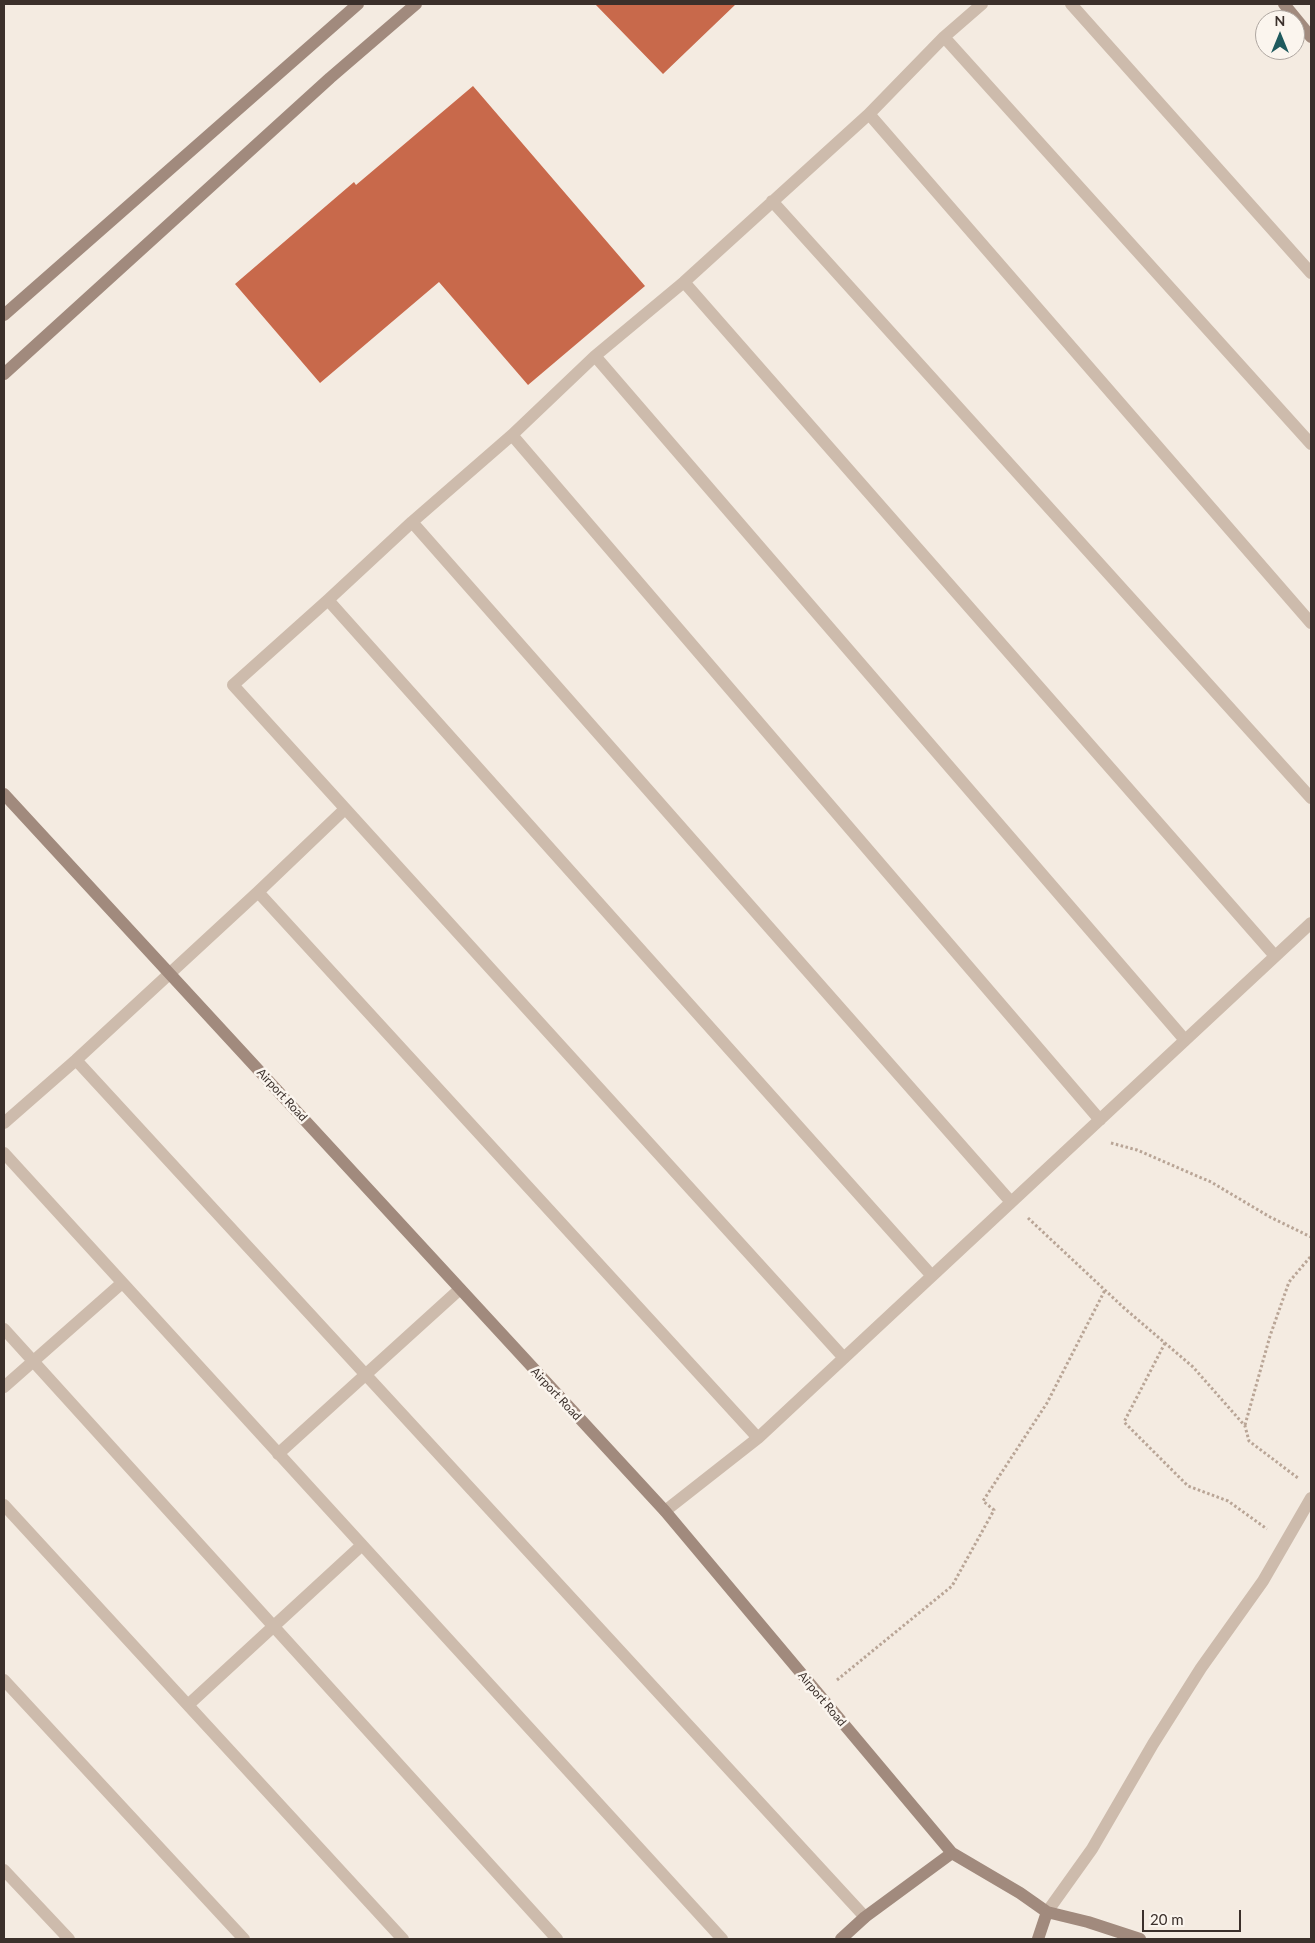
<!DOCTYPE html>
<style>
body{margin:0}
#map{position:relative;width:1315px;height:1943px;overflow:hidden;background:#f4ebe1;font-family:Lato,sans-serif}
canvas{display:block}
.frame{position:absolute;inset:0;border:5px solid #3b302b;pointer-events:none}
.north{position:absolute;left:1255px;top:10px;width:50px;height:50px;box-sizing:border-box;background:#fbf5ee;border:1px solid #aea6a0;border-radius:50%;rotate:0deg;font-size:14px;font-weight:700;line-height:20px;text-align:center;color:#3b302b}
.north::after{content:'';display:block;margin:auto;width:18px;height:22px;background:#1f5a5e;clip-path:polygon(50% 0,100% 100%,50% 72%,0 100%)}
.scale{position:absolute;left:1142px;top:1910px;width:99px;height:22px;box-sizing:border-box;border:2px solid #3b302b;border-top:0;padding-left:6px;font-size:15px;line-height:18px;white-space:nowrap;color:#3b302b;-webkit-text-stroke:4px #fbf5ee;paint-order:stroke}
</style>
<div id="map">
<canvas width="1315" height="1943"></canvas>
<div class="frame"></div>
<div class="north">N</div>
<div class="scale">20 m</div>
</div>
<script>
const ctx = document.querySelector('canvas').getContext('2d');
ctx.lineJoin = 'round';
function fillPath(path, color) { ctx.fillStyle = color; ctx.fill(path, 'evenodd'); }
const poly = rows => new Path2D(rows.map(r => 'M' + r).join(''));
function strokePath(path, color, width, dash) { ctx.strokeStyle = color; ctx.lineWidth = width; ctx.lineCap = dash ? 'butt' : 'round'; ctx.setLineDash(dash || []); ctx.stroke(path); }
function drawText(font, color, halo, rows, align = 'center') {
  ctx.font = font + ' Lato,sans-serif'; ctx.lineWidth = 5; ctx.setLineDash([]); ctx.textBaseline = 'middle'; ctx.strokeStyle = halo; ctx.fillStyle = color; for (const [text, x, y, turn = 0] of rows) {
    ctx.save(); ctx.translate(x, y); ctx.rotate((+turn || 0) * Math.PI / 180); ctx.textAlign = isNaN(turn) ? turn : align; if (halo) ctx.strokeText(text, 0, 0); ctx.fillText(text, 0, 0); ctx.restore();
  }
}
const building = poly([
 [595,4,736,4,663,74],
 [473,86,645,286,528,385,439,282,320,383,235,284,354,182,356,185]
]);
const path = poly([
 [1111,1143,1137,1150,1211,1182,1270,1217,1311,1237],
 [1028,1218,1123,1307,1193,1367,1245,1426,1249,1441,1298,1478],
 [1165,1343,1124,1422,1188,1486,1228,1501,1267,1529],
 [1245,1425,1270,1336,1289,1282,1311,1256],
 [837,1680,952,1586,994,1510,983,1501,1047,1403,1105,1290]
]);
const street = poly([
 [1071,4,1311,273],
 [944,37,1311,444],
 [869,114,1311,623],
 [772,201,1311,798],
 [684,282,1275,956],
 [595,356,1185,1040],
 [512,435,1100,1120],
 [412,522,1011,1202],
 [328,600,932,1276],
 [258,892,758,1438],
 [76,1060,865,1917],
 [4,1123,76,1060,258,892,345,809],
 [4,1153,722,1939],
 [4,1329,557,1939],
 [844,1358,233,685,328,600,412,522,512,435,595,356,684,282,869,114,944,37,982,4],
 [4,1387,122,1283],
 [278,1454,460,1289],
 [4,1505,403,1939],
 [665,1511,758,1438,1311,923],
 [4,1680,244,1939],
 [188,1705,362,1545],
 [4,1870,69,1939],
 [1047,1912,1092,1849,1153,1744,1201,1668,1263,1581,1311,1498]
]);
const secondary = poly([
 [1284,4,1311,37],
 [4,315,358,4],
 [4,374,330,78,416,4],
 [4,794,665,1511,952,1853,1020,1893,1047,1912,1088,1922,1140,1939],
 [841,1939,865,1917,952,1853],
 [1038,1939,1047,1912]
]);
const streetNames = [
 ["Airport Road",282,1095,47],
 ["Airport Road",556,1394,47],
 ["Airport Road",822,1699,50]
];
fillPath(building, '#c8694b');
strokePath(path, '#b9a596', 3, [2.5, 2.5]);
strokePath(street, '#cdbbac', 12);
strokePath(secondary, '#a18a7d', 12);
drawText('12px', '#3b302b', '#fbf5ee', streetNames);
</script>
